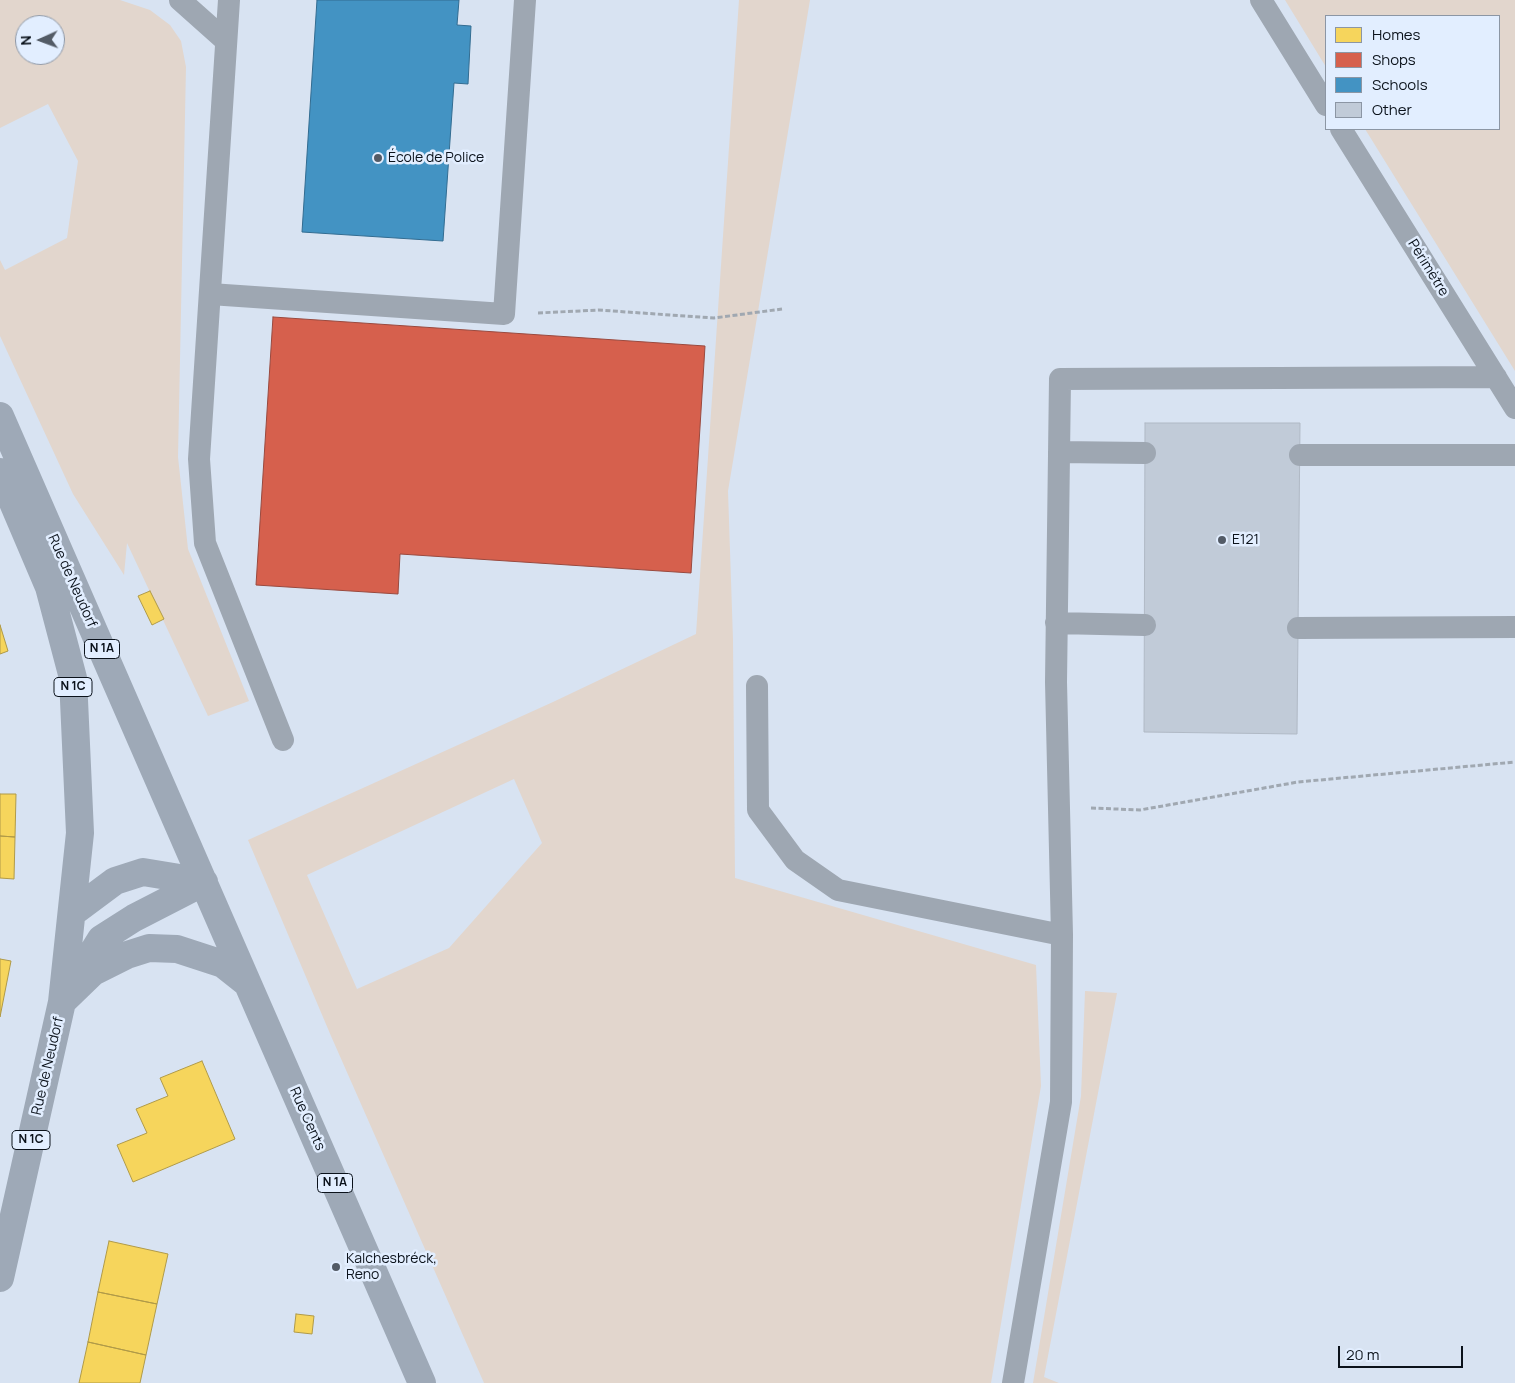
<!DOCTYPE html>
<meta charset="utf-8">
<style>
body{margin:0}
#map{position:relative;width:1515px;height:1383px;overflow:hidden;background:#d8e3f2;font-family:Manrope,sans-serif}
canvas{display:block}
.legend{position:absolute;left:1325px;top:15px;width:175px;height:115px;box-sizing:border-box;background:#e2eeff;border:1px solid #8c96a4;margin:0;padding:6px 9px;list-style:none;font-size:15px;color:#0b121b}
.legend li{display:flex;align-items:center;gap:10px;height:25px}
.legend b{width:25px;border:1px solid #8c96a4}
.north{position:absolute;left:15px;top:15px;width:50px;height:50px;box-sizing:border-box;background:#e2eeff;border:1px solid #8c96a4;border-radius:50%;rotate:268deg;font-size:14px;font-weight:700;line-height:20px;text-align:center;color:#0b121b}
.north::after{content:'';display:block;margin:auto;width:18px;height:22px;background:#535b66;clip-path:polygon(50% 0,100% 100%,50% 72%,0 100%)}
.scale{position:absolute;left:1338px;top:1346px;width:125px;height:22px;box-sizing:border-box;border:2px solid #0b121b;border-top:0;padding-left:6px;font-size:15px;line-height:18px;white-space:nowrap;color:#0b121b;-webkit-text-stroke:4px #e2eeff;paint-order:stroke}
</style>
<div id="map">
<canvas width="1515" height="1383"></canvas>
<ul class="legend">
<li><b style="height:14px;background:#f6d55c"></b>Homes</li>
<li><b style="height:14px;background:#d6604d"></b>Shops</li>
<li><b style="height:14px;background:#4393c3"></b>Schools</li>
<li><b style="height:14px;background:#c1cbd8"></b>Other</li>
</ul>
<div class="north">N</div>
<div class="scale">20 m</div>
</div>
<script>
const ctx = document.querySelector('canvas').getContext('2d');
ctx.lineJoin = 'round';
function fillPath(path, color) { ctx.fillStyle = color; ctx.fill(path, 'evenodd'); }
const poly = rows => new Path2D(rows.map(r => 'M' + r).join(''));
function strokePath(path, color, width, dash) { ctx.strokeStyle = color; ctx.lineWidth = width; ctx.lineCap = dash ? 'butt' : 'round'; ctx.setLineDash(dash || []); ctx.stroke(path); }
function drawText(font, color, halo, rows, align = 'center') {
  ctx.font = font + ' Manrope,sans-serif'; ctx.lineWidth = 5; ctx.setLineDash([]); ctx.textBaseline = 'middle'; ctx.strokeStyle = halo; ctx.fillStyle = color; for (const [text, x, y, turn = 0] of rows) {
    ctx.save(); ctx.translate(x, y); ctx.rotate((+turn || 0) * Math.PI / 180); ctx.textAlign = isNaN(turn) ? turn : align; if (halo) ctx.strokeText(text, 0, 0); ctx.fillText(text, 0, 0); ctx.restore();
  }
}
const green = poly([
 [0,0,120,0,150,10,170,25,181,41,186,67,178,457,188,549,249,701,208,716,127,543,124,575,73,494,0,336,0,260,5,270,67,238,78,161,48,104,0,128],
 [25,25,55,25,55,55,25,55],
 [739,0,810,0,728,491,733,640,735,878,1036,965,1041,1086,991,1383,484,1383,331,1036,248,840,553,702,696,634],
 [514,779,542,843,449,948,357,989,307,875],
 [1285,0,1515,0,1515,371,1365,129,1499,129,1499,16,1326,16,1326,67],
 [1085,991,1117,993,1044,1377,1059,1383,1033,1383,1081,1096]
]);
const homes = poly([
 [150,591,164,619,152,625,138,596,150,591],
 [0,625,8,651,0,654,0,625],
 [0,794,16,794,15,837,0,836,0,794],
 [0,836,15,837,14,879,0,878,0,836],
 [0,959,11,961,0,1017,0,959],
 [202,1061,235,1139,133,1182,117,1145,147,1133,136,1109,168,1096,160,1078,202,1061],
 [109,1241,168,1254,157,1304,98,1292,109,1241],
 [98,1292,157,1304,146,1355,88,1342,98,1292],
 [296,1314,314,1316,312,1334,294,1332,296,1314],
 [88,1342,146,1355,140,1383,79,1383,88,1342]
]);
const shops = poly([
 [273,317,705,346,691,573,400,554,398,594,256,585,273,317]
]);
const schools = poly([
 [317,0,459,0,457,25,471,26,468,84,454,83,443,241,302,232,317,0]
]);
const building = poly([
 [1145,423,1300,423,1297,734,1144,732,1145,423]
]);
const path = poly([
 [538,313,598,310,714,318,782,309],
 [1091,808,1140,810,1298,782,1515,762]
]);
const service = poly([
 [180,0,226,41],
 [229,0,199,459,205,543,283,740],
 [1261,0,1326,105],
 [1341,129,1515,408],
 [210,294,504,314,525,0],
 [1059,452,1145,453],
 [1300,455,1515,455],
 [1056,623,1145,625],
 [1298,628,1515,627],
 [757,686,758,810,795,860,838,890,1062,935],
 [1013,1383,1061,1102,1062,935,1056,682,1060,379,1496,377]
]);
const primary = poly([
 [0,416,422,1383],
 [0,472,49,587,73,678,80,833,62,1002,0,1278],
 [72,913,115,881,143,872,204,882],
 [75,981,101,939,134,918,204,882],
 [62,1002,93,972,127,955,149,948,177,949,223,964,247,983]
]);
const markers = [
 [378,158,5,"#535b66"],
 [1222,540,5,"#535b66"],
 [336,1267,5,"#535b66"]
];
const shields = [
 [102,649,35],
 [73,687,38],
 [31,1140,38],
 [335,1183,35]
];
const shieldNames = [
 ["N 1A",102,649],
 ["N 1C",73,687],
 ["N 1C",31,1140],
 ["N 1A",335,1183]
];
const poiNames = [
 ["École de Police",388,158],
 ["E121",1232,540],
 ["Kalchesbréck,",346,1259],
 ["Reno",346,1275]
];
const streetNames = [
 ["Périmètre",1428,268,58],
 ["Rue de Neudorf",72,581,66],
 ["Rue de Neudorf",48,1066,-77],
 ["Rue Cents",307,1119,66]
];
fillPath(green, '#e2d6cd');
fillPath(homes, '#f6d55c');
strokePath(homes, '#b09a48', 1);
fillPath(shops, '#d6604d');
strokePath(shops, '#99493e', 1);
fillPath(schools, '#4393c3');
strokePath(schools, '#326c91', 1);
fillPath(building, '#c1cbd8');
strokePath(building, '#b0b9c5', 1);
strokePath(path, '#a0a8b1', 3, [5, 2.5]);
strokePath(service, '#9ea7b2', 22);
strokePath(primary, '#9ea9b7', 28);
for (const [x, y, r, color] of markers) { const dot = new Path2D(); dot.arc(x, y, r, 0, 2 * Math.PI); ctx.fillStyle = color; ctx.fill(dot); strokePath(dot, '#e2eeff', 2); }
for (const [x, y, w] of shields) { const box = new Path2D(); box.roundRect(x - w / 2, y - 9.5, w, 19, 4); ctx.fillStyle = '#e2eeff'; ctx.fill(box); strokePath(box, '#0b121b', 1); }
drawText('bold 12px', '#0b121b', null, shieldNames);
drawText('14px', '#0b121b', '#e2eeff', poiNames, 'left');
drawText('14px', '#0b121b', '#e2eeff', streetNames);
</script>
